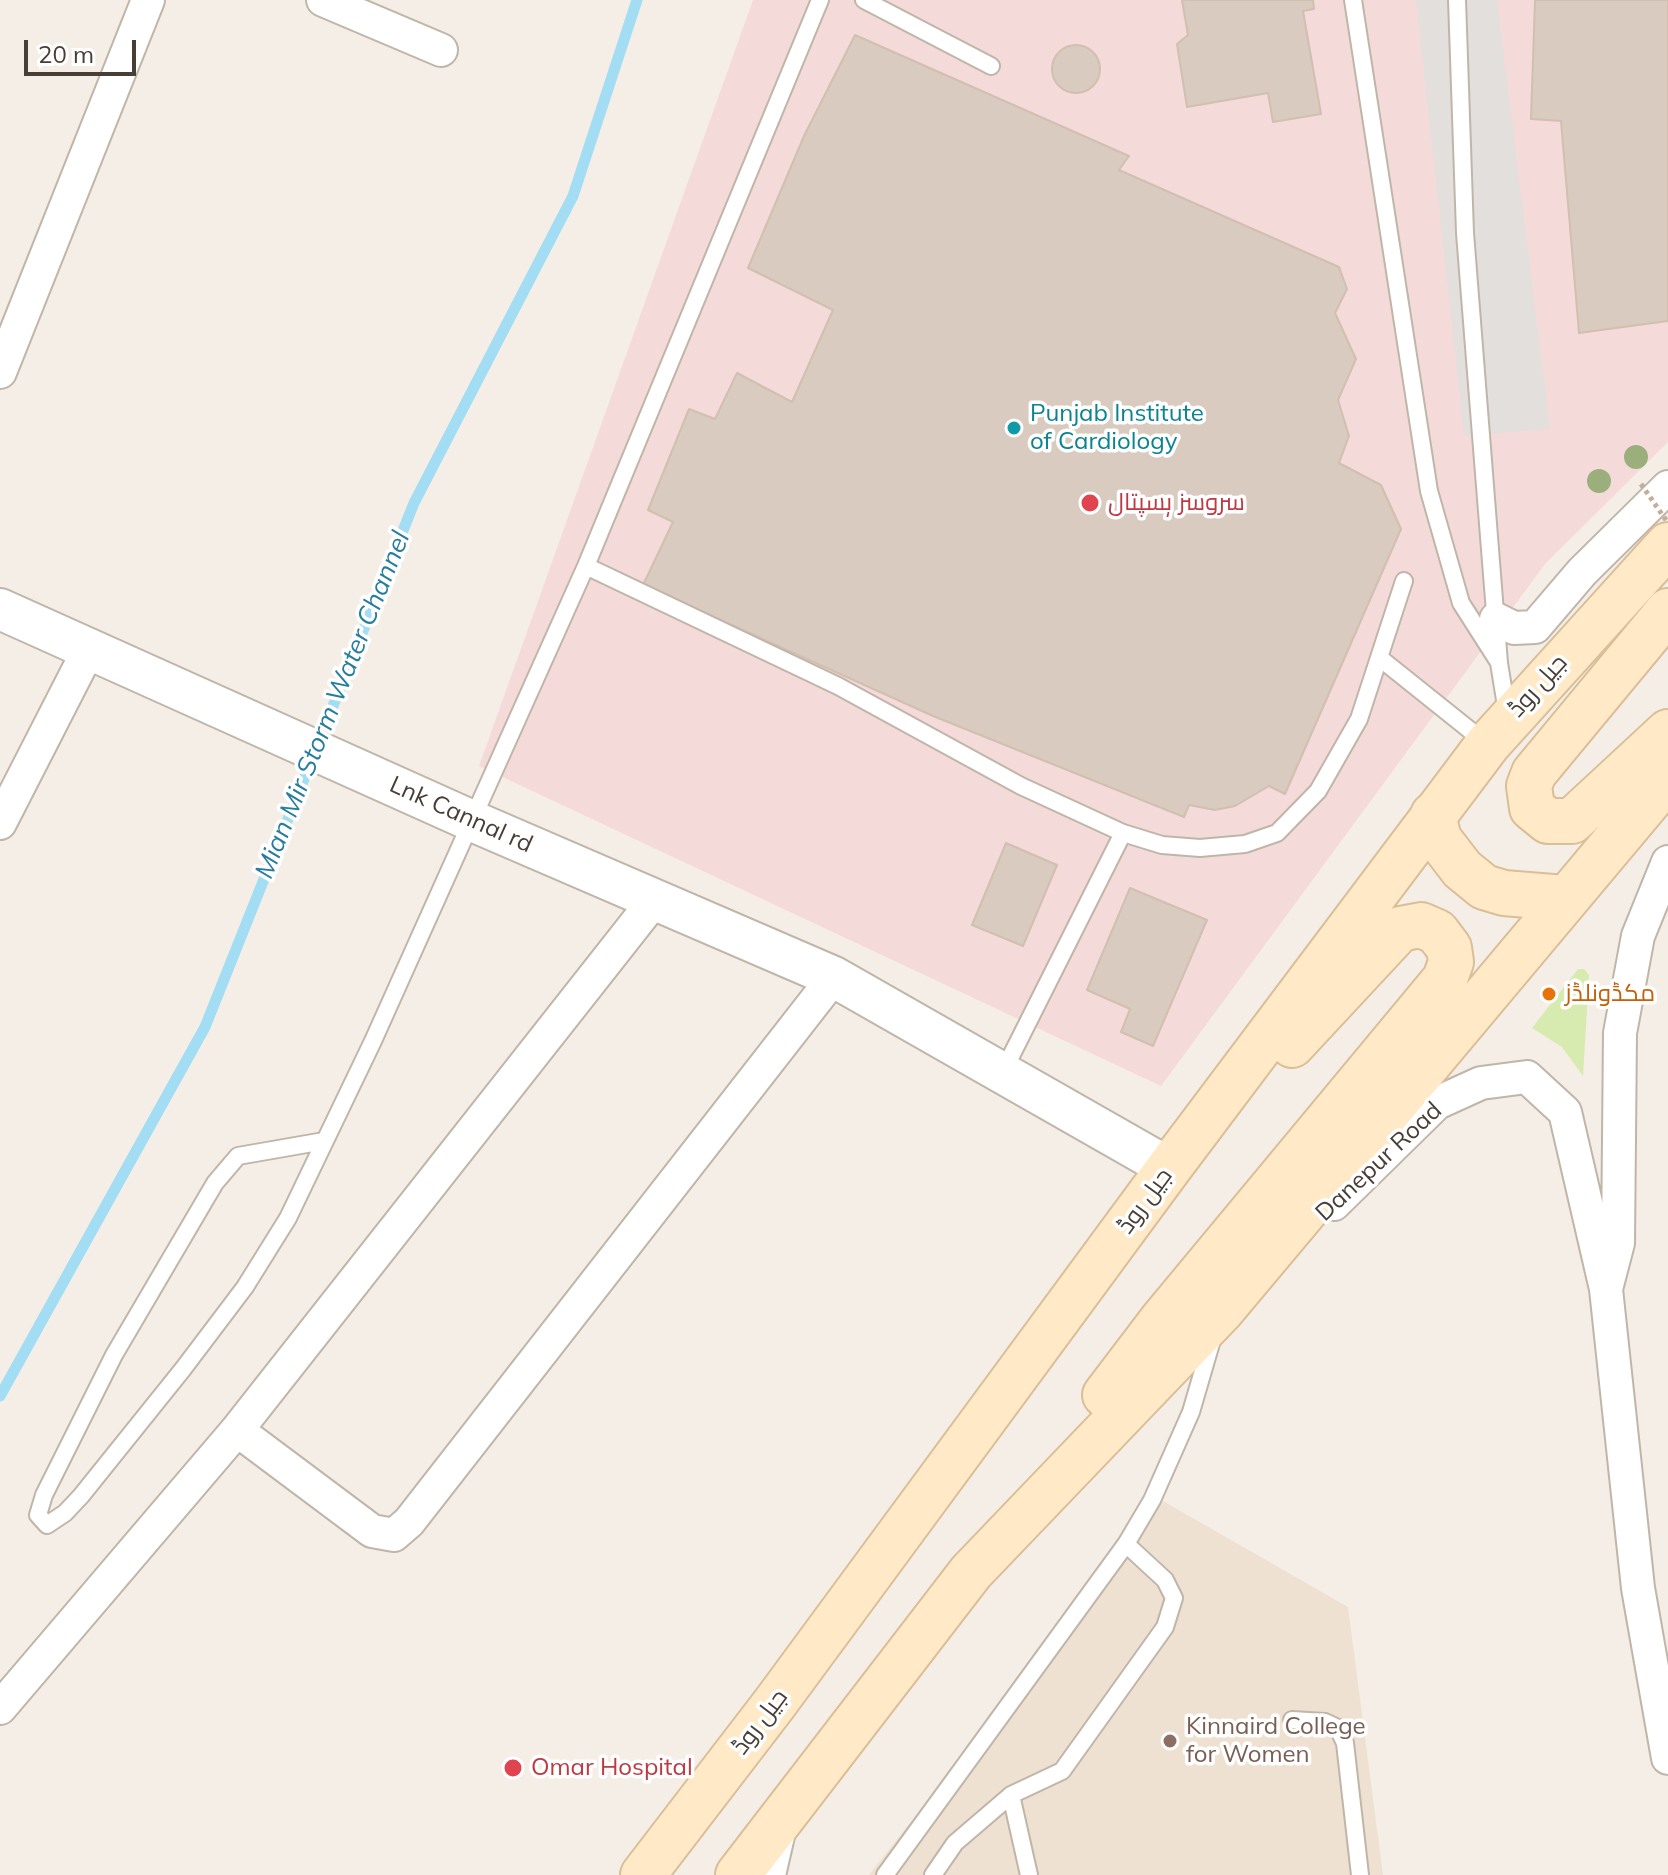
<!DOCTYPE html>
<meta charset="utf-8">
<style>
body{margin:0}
#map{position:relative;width:1668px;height:1875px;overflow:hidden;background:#f4eee7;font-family:Mulish,sans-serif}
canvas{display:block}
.scale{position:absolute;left:24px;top:40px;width:112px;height:36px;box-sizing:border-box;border:4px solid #473e36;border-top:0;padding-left:10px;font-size:24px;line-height:28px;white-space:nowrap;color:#473e36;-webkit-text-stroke:6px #fff;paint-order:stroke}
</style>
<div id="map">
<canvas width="1668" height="1875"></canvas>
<div class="scale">20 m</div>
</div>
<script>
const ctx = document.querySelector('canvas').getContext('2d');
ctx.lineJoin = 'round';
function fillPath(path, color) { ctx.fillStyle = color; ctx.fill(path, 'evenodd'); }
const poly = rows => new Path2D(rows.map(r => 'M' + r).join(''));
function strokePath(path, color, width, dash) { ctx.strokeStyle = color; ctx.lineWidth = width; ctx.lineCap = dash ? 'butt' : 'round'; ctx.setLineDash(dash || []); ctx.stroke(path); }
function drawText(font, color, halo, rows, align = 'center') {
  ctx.font = font + ' Mulish,Cairo,sans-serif'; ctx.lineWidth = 7; ctx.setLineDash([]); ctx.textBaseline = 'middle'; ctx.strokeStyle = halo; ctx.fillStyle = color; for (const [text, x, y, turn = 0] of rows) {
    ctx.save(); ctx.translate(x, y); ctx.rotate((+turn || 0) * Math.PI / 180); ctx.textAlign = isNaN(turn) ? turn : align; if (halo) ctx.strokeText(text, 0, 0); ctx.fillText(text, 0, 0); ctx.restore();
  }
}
const education = poly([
 [1163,1501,1348,1607,1383,1875,869,1875]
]);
const medical = poly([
 [753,0,1668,0,1668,442,1545,564,1161,1086,479,766]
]);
const green = poly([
 [1578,969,1584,969,1589,975,1583,1076,1562,1047,1532,1028]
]);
const parking = poly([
 [1416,0,1497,0,1550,429,1464,436]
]);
const stream = poly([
 [0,1396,205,1027,414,503,573,196,637,0]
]);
const building = poly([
 [1182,0,1313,0,1314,9,1303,11,1321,114,1273,122,1268,93,1187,107,1177,44,1188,35,1182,0],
 [1535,0,1668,0,1668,321,1579,333,1561,121,1531,119,1535,0],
 [855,35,1129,156,1119,170,1339,267,1347,289,1335,313,1356,359,1338,400,1349,436,1339,463,1381,485,1401,529,1285,794,1269,786,1235,806,1215,810,1189,805,1184,817,933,716,643,585,673,522,648,510,689,409,715,419,737,373,792,402,833,310,748,268,804,136,855,35],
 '1052 69a24 24 0 1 1 48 0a24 24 0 1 1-48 0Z',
 [1006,843,1057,865,1023,946,972,925,1006,843],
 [1130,888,1207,920,1153,1046,1121,1032,1130,1009,1087,990,1130,888]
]);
const service = poly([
 [864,0,991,66],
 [1353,0,1429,491,1461,603,1498,661],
 [1457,0,1465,233,1499,663,1507,712],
 [586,566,838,686,1021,786,1123,833,1162,845,1200,848,1245,844,1277,833,1318,791,1359,719,1404,581],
 [1381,659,1486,743],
 [1003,1072,1123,833],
 [324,1141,238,1156,215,1183,114,1355,44,1495,38,1515,47,1525,65,1513,81,1496,183,1369,245,1287,288,1218,373,1041,586,566,820,0],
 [1292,1720,1325,1722,1338,1728,1345,1743,1360,1875],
 [1011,1795,1029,1875],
 [885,1875,1126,1544,1152,1500,1191,1412,1212,1340],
 [933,1875,955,1843,1011,1795,1062,1771,1165,1627,1174,1598,1165,1580,1126,1544]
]);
const minor = poly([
 [323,0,441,50],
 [0,372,148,0],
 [1496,619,1514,628,1535,627,1582,572,1668,487],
 [0,823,89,649],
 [1334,1204,1437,1103,1481,1083,1527,1077,1565,1112,1606,1289,1618,1243,1620,1033,1638,936,1668,862],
 [1606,1289,1638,1588,1668,1758],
 [237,1430,372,1531,394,1535,409,1522,834,977],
 [0,1708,237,1430,656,898],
 [769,1875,780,1827]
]);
const tertiary = poly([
 [0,609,470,820,834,977,1169,1168]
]);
const secondary = poly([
 [1668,611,1534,773,1529,786,1532,808,1548,821,1572,821,1668,732],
 [1433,815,1439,839,1462,869,1484,887,1504,893,1565,898],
 [1105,1395,1162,1320,1445,979,1451,962,1449,948,1437,932,1421,925,1400,929,1292,1045],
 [643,1875,775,1703,1169,1168,1488,744,1668,545],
 [738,1875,971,1572,1221,1311,1668,778]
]);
const pathBridge = poly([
 [1641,484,1668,523]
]);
const trees = [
 [1636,457],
 [1599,481]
];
const markers = [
 [1014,428,8,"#0f9aa8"],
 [1090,503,10,"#e0444e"],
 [1549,994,8,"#e8710a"],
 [1170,1741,8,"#8d6e63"],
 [513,1768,10,"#e0444e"]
];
const cultureNames = [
 ["Punjab Institute",1030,414],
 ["of Cardiology",1030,442]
];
const healthNames = [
 ["سروسز ہسپتال",1108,503],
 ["Omar Hospital",531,1768]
];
const streetNames = [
 ["جیل روڈ",1538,686,-48],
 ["Lnk Cannal rd",461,815,24],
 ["Danepur Road",1379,1162,-43],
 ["جیل روڈ",1145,1201,-54],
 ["جیل روڈ",760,1722,-53]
];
const foodNames = [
 ["مکڈونلڈز",1565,994]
];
const educationNames = [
 ["Kinnaird College",1186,1727],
 ["for Women",1186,1755]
];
const waterNames = [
 ["Mian Mir Storm Water Channel",333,705,-68]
];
fillPath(education, '#eee1d1');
fillPath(medical, '#f5dada');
fillPath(green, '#d7eaaf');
fillPath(parking, '#e2dfdc');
strokePath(stream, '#a2ddf3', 11);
fillPath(building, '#d9cbbf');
strokePath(building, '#d1bfaf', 2);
strokePath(service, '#c0b5a9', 20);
strokePath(minor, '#c0b5a9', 36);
strokePath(tertiary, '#c0b5a9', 44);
strokePath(secondary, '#d9be98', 48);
strokePath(service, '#fff', 16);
strokePath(minor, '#fff', 32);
strokePath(tertiary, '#fff', 40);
strokePath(secondary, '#ffe9c6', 44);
strokePath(pathBridge, '#c2ae9a', 5, [4, 4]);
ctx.fillStyle = '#9baf7d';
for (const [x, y] of trees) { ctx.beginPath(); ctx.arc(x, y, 12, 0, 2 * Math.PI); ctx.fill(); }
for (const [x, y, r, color] of markers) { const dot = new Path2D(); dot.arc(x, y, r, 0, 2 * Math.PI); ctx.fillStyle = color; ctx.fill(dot); strokePath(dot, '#fff', 3); }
drawText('24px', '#0d838f', '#fff', cultureNames, 'left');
drawText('24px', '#be3a42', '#fff', healthNames, 'left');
drawText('24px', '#473e36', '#fff', streetNames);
drawText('24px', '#c56008', '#fff', foodNames, 'left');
drawText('24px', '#785e54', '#fff', educationNames, 'left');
drawText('italic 26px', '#277d9e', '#fff', waterNames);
</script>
